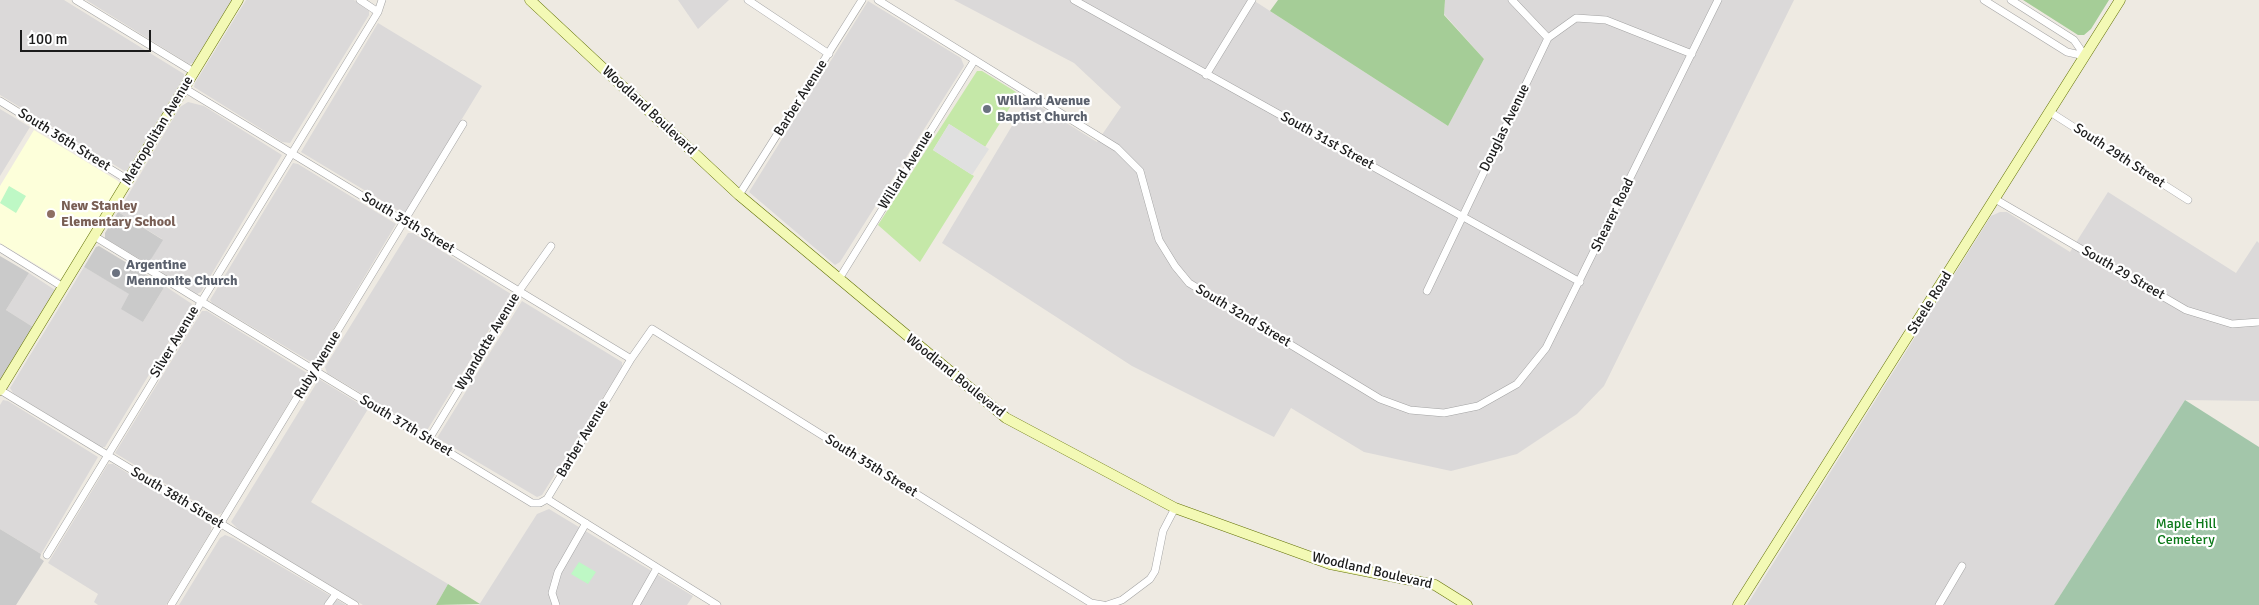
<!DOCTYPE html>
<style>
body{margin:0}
#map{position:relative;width:2259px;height:605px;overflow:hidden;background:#eeeae2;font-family:Signika,sans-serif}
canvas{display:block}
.scale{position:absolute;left:20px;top:30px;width:131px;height:22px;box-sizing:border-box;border:2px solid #1c1c1c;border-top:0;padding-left:6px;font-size:15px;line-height:18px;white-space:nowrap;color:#1c1c1c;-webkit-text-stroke:4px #fff;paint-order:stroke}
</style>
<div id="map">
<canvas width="2259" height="605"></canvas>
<div class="scale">100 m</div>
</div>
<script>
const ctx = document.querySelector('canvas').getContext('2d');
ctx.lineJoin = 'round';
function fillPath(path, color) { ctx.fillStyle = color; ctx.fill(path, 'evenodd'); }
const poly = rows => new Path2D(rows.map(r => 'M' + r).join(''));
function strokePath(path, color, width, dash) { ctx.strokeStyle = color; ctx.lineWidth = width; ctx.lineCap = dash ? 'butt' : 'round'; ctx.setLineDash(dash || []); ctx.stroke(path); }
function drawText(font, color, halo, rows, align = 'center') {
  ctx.font = font + ' Signika,sans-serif'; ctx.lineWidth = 4.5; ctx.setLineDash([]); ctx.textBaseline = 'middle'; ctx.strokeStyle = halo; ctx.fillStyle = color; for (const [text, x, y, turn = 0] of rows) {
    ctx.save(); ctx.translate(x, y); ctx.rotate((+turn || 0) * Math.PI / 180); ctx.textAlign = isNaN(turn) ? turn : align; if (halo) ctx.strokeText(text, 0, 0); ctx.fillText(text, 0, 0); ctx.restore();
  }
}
const residential = poly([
 [0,0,64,0,184,74,184,78,126,172,0,95],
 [86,0,232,0,193,63,189,64],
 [246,0,354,0,369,11,369,15,290,143,282,142,194,87,195,83],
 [678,0,729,0,698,29],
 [954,0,1253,0,1448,126,1484,59,1444,14,1445,0,1794,0,1604,386,1577,414,1517,454,1451,471,1364,452,1291,408,1274,437,1132,366,942,243,1028,99,1097,142,1121,107,1074,63],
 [868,1,961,58,964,66,840,262,835,265,749,192],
 [378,23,482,86,404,214,301,152],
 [188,102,204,106,282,155,201,292,197,294,148,264,162,239,118,212,180,107],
 [0,109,30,127,0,176],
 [293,163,298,164,396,224,315,360,311,362,212,303,210,300],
 [2108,192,2236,273,2257,241,2259,243,2259,401,2185,400,2054,605,1747,605,1991,216,2000,212,2007,212,2070,252],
 [408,233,413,233,511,294,426,432,327,373,325,367],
 [84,267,130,294,143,322,165,286,192,304,105,447,101,447,13,393,10,388],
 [29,273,55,290,33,327,6,310],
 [522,301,622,362,622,367,542,495,537,497,437,438],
 [202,311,207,311,307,373,222,513,217,515,115,453],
 [319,379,368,409,311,502,448,584,436,605,363,605,240,531,231,522],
 [3,400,8,401,98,457,41,554,0,529,0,405],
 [108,464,113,464,211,525,211,531,166,605,98,605,94,602,98,594,48,563],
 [549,509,693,596,687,605,479,605,537,514],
 [225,535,233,538,346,605,179,605,220,538]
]);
const education = poly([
 [34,130,118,181,120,184,62,280,0,243,0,186]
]);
const religious = poly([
 [118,212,163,240,148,264,105,238,105,233],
 [99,246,165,286,143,322,121,309,129,294,84,267,96,247],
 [0,256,29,273,6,310,33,327,0,381],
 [0,529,41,554,40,558,44,561,16,605,0,605]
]);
const grass = poly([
 [977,71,982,71,1016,92,1017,96,985,147,949,124,933,150,974,176,920,262,878,225]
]);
const forest = poly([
 [1278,0,1445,0,1444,15,1484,59,1448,126,1270,11],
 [2023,0,2109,0,2091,29,2084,35,2078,35],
 [448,584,480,604,436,605]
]);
const cemetery = poly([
 [2185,400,2259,447,2259,605,2054,605]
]);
const park = poly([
 [9,186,26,196,16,213,0,203],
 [579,562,596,572,588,584,571,574]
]);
const parking = poly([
 [949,124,989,149,972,175,933,150]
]);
const street = poly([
 [76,0,194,72],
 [360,0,378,12],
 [748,0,829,54],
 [878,0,1117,148,1140,171,1159,240,1175,266,1189,283,1380,399,1410,410,1444,413,1478,406,1517,384,1546,348,1718,0],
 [1074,0,1580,282],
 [1512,0,1548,38],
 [1984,0,2067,52,2085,56],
 [2011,0,2074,40,2085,56],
 [1206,75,1252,0],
 [184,88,631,359],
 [0,101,128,180],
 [2050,112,2188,200],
 [739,195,862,0],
 [1995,199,2186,310,2232,324,2259,322],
 [94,236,532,503,540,503,547,499,631,359,652,329,1091,603,1103,605],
 [0,248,63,287],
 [839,279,974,61],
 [1427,291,1548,38,1576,18,1606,20,1692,54],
 [0,390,355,605],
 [429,439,519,291,551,246],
 [547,499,717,605],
 [47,555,378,12,382,0],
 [171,605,463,124],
 [328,605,336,594],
 [556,605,552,593,558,572,586,523],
 [636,605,657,568],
 [1107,605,1122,600,1150,579,1155,571,1163,531,1175,508],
 [1939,605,1962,566]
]);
const secondary = poly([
 [530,0,739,195,1006,418,1175,508,1330,564,1435,585,1467,605],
 [0,390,238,0],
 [1738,605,2120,0]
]);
const markers = [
 [987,109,5,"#6b7280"],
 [51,214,5,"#8d6e63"],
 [116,273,5,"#6b7280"]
];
const streetNames = [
 ["Barber Avenue",801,98,-58],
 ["Woodland Boulevard",649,111,43],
 ["Douglas Avenue",1505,128,-64],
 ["Metropolitan Avenue",158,131,-59],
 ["South 36th Street",64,140,32],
 ["South 31st Street",1327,141,29],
 ["South 29th Street",2119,156,33],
 ["Willard Avenue",906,170,-58],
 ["Shearer Road",1613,215,-64],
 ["South 35th Street",408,223,31],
 ["South 29 Street",2123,273,30],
 ["Steele Road",1930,303,-58],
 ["South 32nd Street",1243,316,31],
 ["Silver Avenue",175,342,-59],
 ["Wyandotte Avenue",488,342,-59],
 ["Ruby Avenue",318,365,-59],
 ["Woodland Boulevard",955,376,39],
 ["South 37th Street",406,426,31],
 ["Barber Avenue",583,439,-59],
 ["South 35th Street",871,466,32],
 ["South 38th Street",177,498,31],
 ["Woodland Boulevard",1372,571,13]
];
const worshipNames = [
 ["Willard Avenue",997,101],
 ["Baptist Church",997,117],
 ["Argentine",126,265],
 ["Mennonite Church",126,281]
];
const educationNames = [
 ["New Stanley",61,206],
 ["Elementary School",61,222]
];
const parkNames = [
 ["Maple Hill",2186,524],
 ["Cemetery",2186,540]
];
fillPath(residential, '#dbd9d9');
fillPath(education, '#fdffda');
fillPath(religious, '#cacaca');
fillPath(grass, '#c5e8a8');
fillPath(forest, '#a5cd97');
fillPath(cemetery, '#a3c6aa');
fillPath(park, '#bef8c5');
fillPath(parking, '#e0e0e0');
strokePath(street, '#a3a3a3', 8);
strokePath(secondary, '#627106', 11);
strokePath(street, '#fff', 7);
strokePath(secondary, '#f3f9b5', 10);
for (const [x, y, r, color] of markers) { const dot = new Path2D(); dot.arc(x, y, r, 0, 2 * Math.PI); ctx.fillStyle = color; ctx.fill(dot); strokePath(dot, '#fff', 2); }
drawText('14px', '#1c1c1c', '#fff', streetNames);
drawText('bold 14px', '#5b616d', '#fff', worshipNames, 'left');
drawText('bold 14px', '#785e54', '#fff', educationNames, 'left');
drawText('14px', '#0c7919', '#fff', parkNames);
</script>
